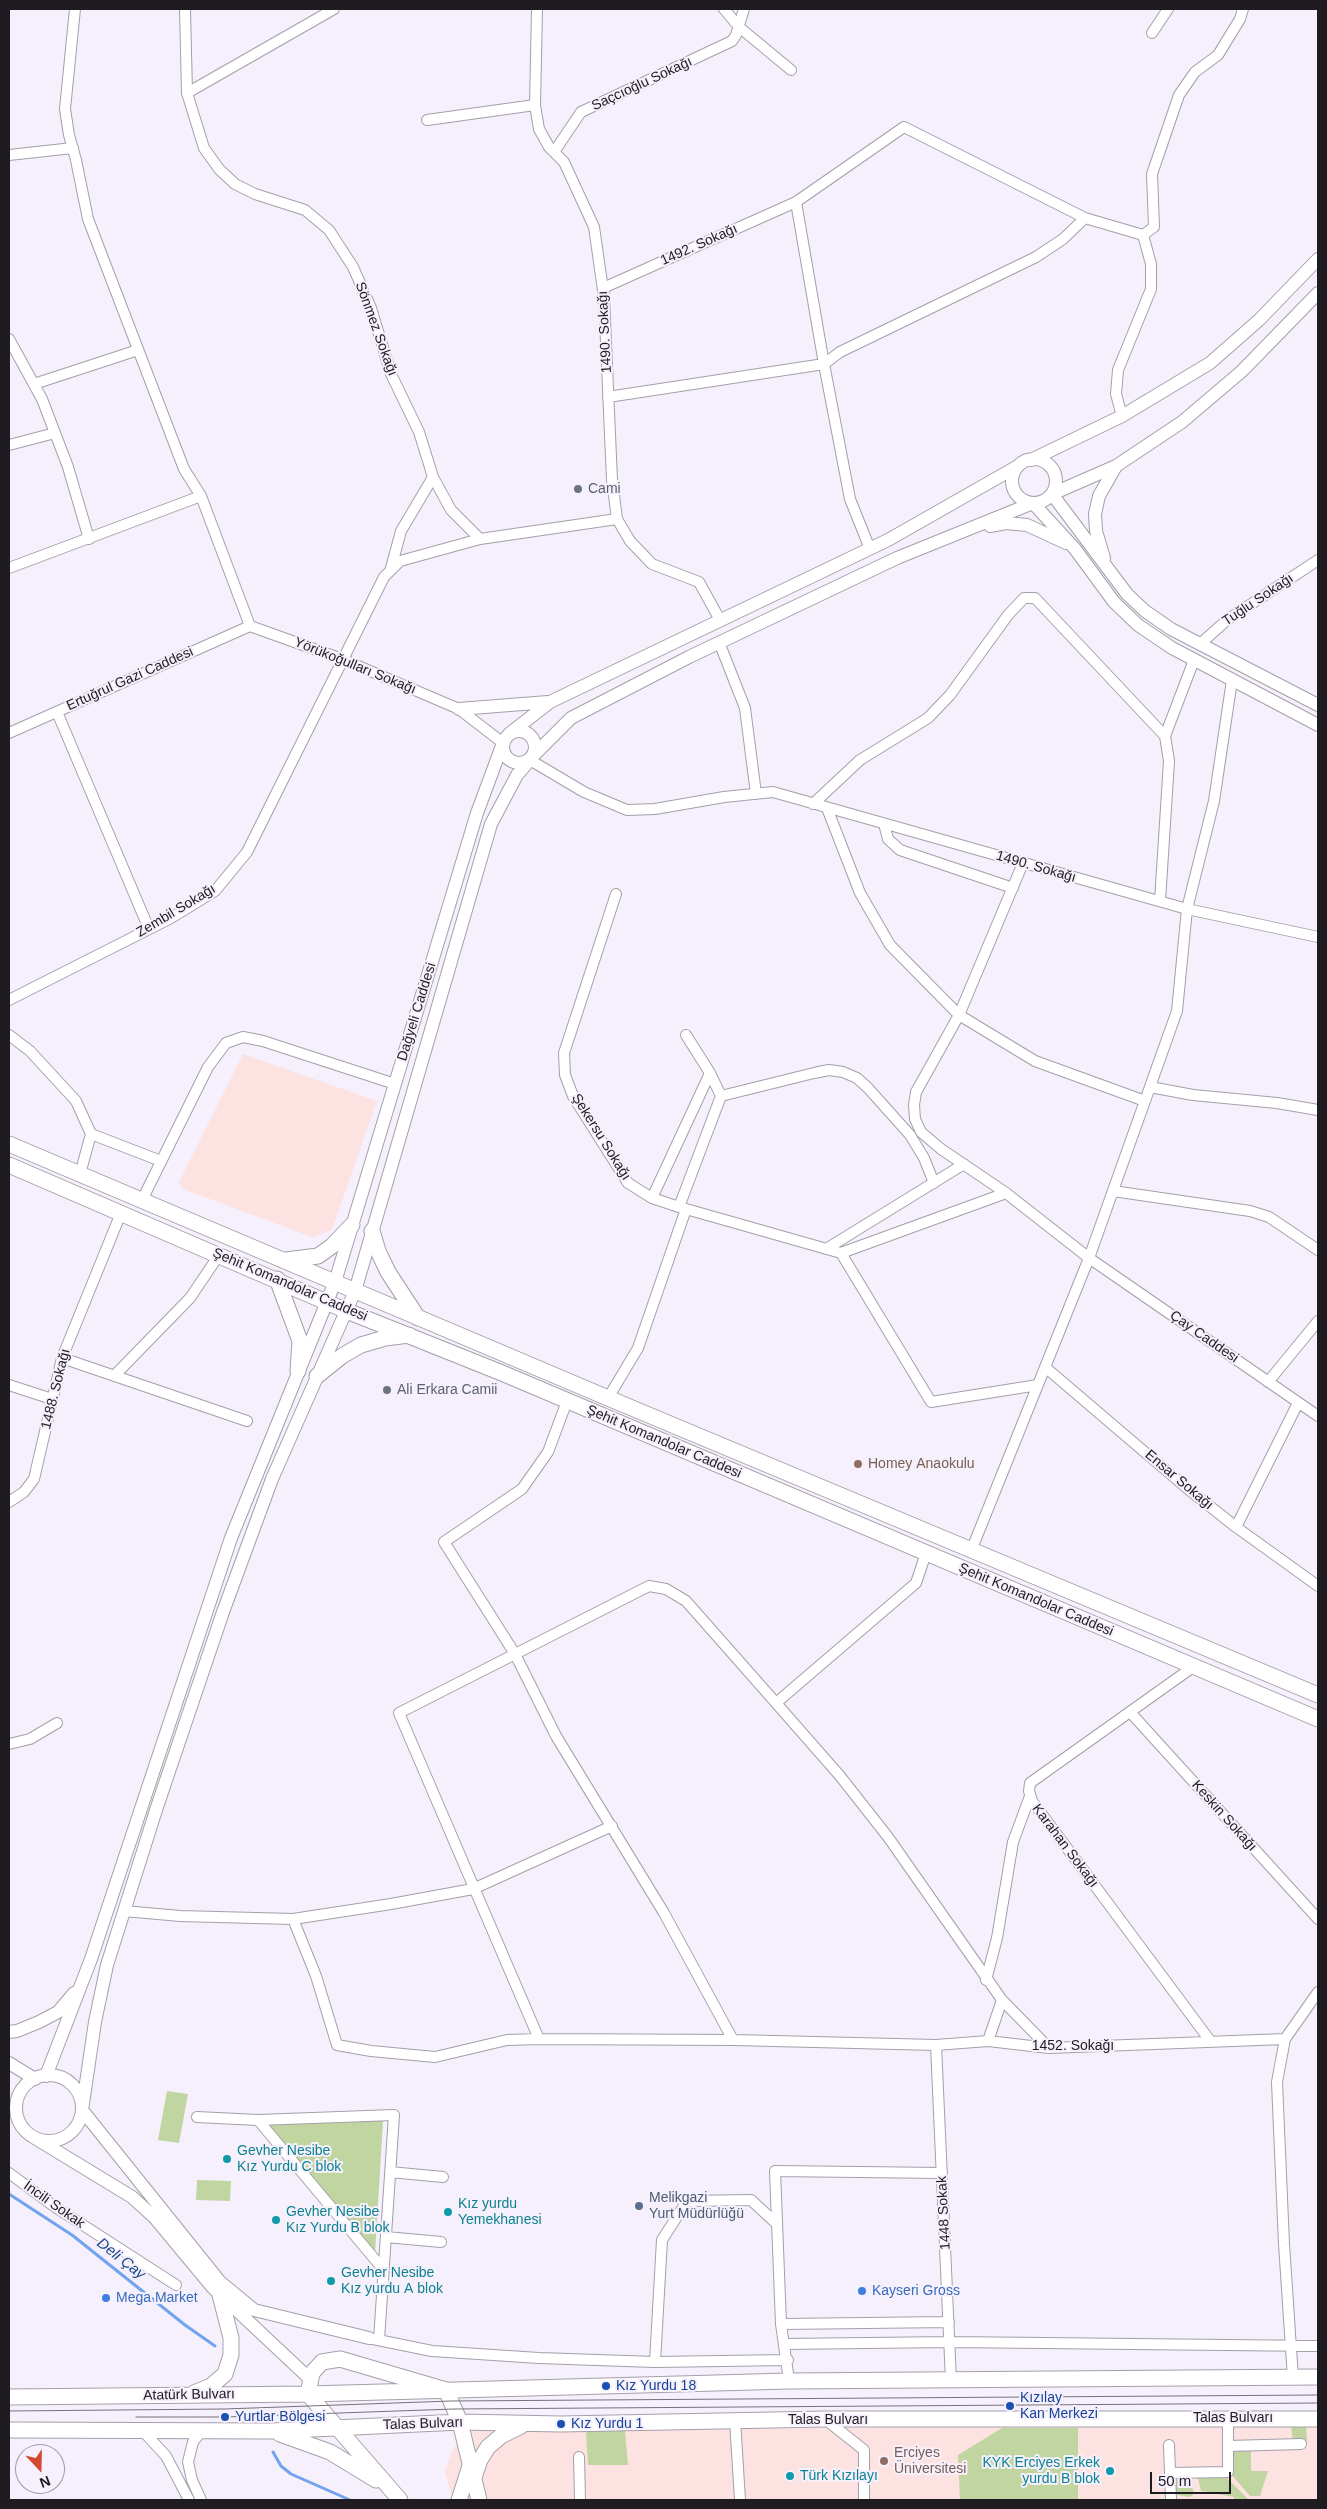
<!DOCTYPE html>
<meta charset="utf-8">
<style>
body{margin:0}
#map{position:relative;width:1327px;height:2509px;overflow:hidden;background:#f6f0fc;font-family:Arial,sans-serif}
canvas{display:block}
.frame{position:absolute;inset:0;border:10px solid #1e1c20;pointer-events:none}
.north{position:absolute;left:15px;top:2444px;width:50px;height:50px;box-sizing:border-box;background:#f6f0fc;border:1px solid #a09ba4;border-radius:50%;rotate:159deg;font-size:14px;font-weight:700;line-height:20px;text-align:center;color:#1e1c20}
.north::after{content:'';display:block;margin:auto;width:18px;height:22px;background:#d54932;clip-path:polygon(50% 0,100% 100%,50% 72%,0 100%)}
.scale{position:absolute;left:1150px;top:2472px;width:81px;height:22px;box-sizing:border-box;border:2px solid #1e1c20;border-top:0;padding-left:6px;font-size:15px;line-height:18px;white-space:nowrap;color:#1e1c20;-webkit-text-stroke:4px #f6f0fc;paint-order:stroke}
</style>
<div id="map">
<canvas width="1327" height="2509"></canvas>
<div class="frame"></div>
<div class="north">N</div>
<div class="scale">50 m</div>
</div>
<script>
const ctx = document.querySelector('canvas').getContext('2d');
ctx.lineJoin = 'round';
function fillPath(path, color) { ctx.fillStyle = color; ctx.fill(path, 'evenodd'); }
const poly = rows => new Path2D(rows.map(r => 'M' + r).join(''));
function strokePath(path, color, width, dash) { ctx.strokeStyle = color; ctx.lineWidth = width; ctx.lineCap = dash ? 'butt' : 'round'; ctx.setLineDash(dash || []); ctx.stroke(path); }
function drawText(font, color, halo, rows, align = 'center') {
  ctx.font = font + ' Arial,sans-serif'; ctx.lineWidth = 4; ctx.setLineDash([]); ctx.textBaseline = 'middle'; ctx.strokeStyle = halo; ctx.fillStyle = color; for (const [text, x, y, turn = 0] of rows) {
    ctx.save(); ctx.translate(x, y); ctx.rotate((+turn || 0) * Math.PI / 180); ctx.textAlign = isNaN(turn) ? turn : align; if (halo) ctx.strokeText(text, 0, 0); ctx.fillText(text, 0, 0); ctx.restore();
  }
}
const education = poly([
 [243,1054,377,1101,332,1230,312,1237,183,1189,179,1182],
 [1318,2424,1318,2500,453,2500,445,2472,452,2451,469,2431]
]);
const green = poly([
 [167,2091,188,2094,179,2143,158,2140],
 [383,2121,375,2254,263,2122],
 [197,2180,231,2181,230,2201,196,2200],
 [1291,2425,1306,2425,1307,2443,1293,2443],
 [1002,2428,1078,2428,1078,2500,960,2500,958,2455],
 [586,2431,625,2431,628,2465,588,2465],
 [1251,2448,1251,2471,1268,2471,1260,2496,1250,2496,1231,2474,1232,2450],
 [1197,2474,1225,2476,1249,2500,1234,2500,1234,2497,1201,2491],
 [1170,2476,1189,2476,1194,2494,1190,2497,1178,2495,1170,2489]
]);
const stream = poly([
 [9,2194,72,2235,185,2325,215,2346],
 [273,2452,281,2466,291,2474,350,2500]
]);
const minor = poly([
 [75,9,65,109,69,135,76,160,88,219,184,469,201,496,250,626],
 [185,9,187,93,204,148,219,169,235,184,255,194,305,210,329,230,353,267,371,308,391,374,419,432,433,477,451,510,480,539],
 [537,9,535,105,539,129,549,147,564,162,594,227,604,297,612,480,617,519,630,541,652,564,699,582,720,620],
 [724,9,739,27,791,70],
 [1152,33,1168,9],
 [187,93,334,9],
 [427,120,535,105],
 [554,152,581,112,732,41,736,35,744,9],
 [9,155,73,148],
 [796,202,824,364],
 [603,288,796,202,904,127,1085,218,1143,235],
 [9,339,42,399,68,467,89,539],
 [824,364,840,352,1036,257,1063,239,1085,218],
 [34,384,138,350],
 [608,397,824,364,850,499,870,549],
 [1122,416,1116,394,1118,370,1151,289,1151,264,1143,235,1154,227,1152,174,1179,95,1195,72,1218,55,1240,19,1243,9],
 [9,445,55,433],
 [9,568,201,496],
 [391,568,401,531,433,477],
 [250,626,342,659,459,709,503,743],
 [719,642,745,708,756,794],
 [1200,644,1227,620,1318,560],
 [57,712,149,929],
 [9,733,250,626],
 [530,760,584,792,627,810,655,809,724,797,773,792,1187,909,1318,937],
 [813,804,860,760,928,718,950,695,1008,615,1024,598,1035,598,1165,736],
 [827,808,860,893,890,945,959,1015,916,1092,914,1105,915,1119,921,1132,941,1149,1006,1193,1089,1258,1318,1416],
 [884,824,888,839,900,850,1013,888],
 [1023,863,959,1015,1035,1061,1145,1101],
 [616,894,564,1053,565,1075,573,1096,628,1183,652,1198,679,1207],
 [1160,901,1169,761,1165,736,1194,660],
 [9,1000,171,918,215,891,247,852,384,577,400,561,480,539,617,519],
 [9,1035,30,1051,76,1101,91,1134,80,1174],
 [686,1035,710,1073,721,1096,679,1207,841,1253],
 [1150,1087,1193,1095,1277,1103,1318,1110],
 [721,1096,814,1073,829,1070,843,1072,857,1078,868,1088,910,1135,924,1158,934,1183],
 [91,1134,161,1161],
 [1113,1191,1250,1211,1269,1217,1318,1250],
 [1006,1193,841,1253,931,1402,1038,1385],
 [652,1198,710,1073],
 [142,1200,208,1067,226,1043,243,1037,263,1041,395,1084],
 [826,1249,964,1164],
 [62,1358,247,1421],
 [1045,1367,1188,1489,1236,1527,1318,1586],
 [114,1376,190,1298,219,1255],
 [1268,1382,1318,1321],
 [9,1385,52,1399],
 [608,1398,638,1348,686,1209],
 [567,1401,548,1452,522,1489,444,1542,515,1654,556,1736,664,1913,733,2040],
 [9,1502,24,1492,34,1479,62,1358,121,1213],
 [1236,1527,1298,1403],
 [971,1551,1089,1258,1177,1011,1187,909,1214,801,1232,680],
 [926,1553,916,1583,776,1703,840,1776,888,1837,1002,2000,1049,2048],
 [1193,1667,1030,1783,1029,1791,1032,1801,1211,2042],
 [1130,1712,1318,1919],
 [9,1744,30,1739,57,1723],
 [124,1911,180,1916,293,1919,391,1904,473,1889,612,1826],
 [293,1919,316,1976,337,2045,371,2051,435,2057,507,2040,539,2039,733,2040,936,2045,988,2041,1049,2048,1285,2039,1277,2082,1284,2244,1293,2378],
 [986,1980,997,1938,1013,1842,1030,1796],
 [539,2039,399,1713,649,1586,666,1589,686,1601,776,1703],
 [1285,2039,1318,1992],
 [988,2041,1002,2000],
 [936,2045,951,2381],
 [197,2117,258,2120,394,2115,379,2340],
 [258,2120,383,2269],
 [390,2172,443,2177],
 [9,2173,55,2207,176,2285],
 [386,2237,441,2242],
 [781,2324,949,2322],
 [373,2339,432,2351,539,2358,655,2362,788,2360],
 [784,2344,950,2342,1318,2346],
 [655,2362,662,2240,687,2201,751,2200,777,2224],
 [789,2381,781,2324,775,2171,942,2173],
 [825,2419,864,2450,864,2500],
 [735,2420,740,2500],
 [142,2430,166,2456,189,2500],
 [1169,2445,1171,2500],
 [1228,2446,1301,2444],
 [579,2457,580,2500],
 [1170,2473,1228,2472,1228,2418],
 [201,2500,192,2480,188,2462,193,2442,202,2430]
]);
const tertiary = poly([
 [1318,293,1242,371,1182,422,1116,466,1052,494,1127,594,1145,611,1171,629,1318,705],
 '1012 481a22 22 0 1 1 44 0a22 22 0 1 1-44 0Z',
 [1031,460,1122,416,1210,363,1259,320,1318,259],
 [990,526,1006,523,1027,525,1066,543],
 [1104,558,1096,531,1095,514,1099,496,1116,466],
 [459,709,548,702],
 '503 747a16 16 0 1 1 32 0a16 16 0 1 1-32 0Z',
 [509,734,550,702,888,540,1018,466],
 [533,756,571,718,689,657,897,558,1033,503,1075,549,1114,602,1138,625,1172,648,1318,725],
 [9,2032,17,2031,39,2022,58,2012,74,1993],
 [9,2063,35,2079],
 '16 2108a33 33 0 1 1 66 0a33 33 0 1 1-66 0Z',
 [46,2076,91,1959,231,1538,335,1282,477,813,503,743],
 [35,2138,132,2197,154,2217,213,2288,311,2380],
 [369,2338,254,2310,220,2282,82,2110,95,2022,107,1965,157,1807,223,1612,272,1479,355,1291,491,824,517,775,530,760]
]);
const primary = poly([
 [9,1144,608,1398,1318,1695],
 [9,1165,347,1311,502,1373,1318,1719],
 [372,1231,378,1251,388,1272,418,1318],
 [286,1260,318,1256,332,1246,352,1225],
 [277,1279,300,1341,298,1371],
 [317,1376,342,1356,361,1345,385,1338,409,1335],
 [194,2393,211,2386,225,2374,231,2355,231,2338,220,2295],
 [9,2397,308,2394,789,2381,1318,2377],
 [9,2430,271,2431,460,2422,561,2424,825,2419,1318,2419],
 [280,2434,330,2452,376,2480],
 [474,2477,480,2460,488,2447,501,2436,521,2426],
 [400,2500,308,2394,312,2373,322,2362,340,2359,446,2390,460,2422,479,2500],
 [459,2500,470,2466]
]);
const tram = poly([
 [9,2411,224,2409,451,2401,1318,2395],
 [136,2417,225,2417,454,2409,1318,2403]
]);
const markers = [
 [578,489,5,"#6b7280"],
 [387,1390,5,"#6b7280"],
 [858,1464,5,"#8d6e63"],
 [227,2159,5,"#0f9aa8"],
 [639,2206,5,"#5c6f8a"],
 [448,2212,5,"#0f9aa8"],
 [276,2220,5,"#0f9aa8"],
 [331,2281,5,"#0f9aa8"],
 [862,2291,5,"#3f7fe0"],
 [106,2298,5,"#3f7fe0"],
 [606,2386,5,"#1a4fb4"],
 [1010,2406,5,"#1a4fb4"],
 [225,2417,5,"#1a4fb4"],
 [561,2424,5,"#1a4fb4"],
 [884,2461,5,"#8d6e63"],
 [1110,2471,5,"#0f9aa8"],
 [790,2476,5,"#0f9aa8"]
];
const streetNames = [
 ["Saçcıoğlu Sokağı",642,84,-25],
 ["1492. Sokağı",699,245,-24],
 ["Sönmez Sokağı",376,329,70],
 ["1490. Sokağı",605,332,-93],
 ["Tuğlu Sokağı",1258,600,-34],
 ["Yörükoğulları Sokağı",355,666,22],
 ["Ertuğrul Gazi Caddesi",130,679,-24],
 ["1490. Sokağı",1036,867,16],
 ["Zembil Sokağı",176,911,-31],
 ["Dağyeli Caddesi",417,1012,-73],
 ["Şekersu Sokağı",601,1137,58],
 ["Şehit Komandolar Caddesi",290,1285,23],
 ["Çay Caddesi",1204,1337,35],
 ["1488. Sokağı",56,1389,-76],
 ["Şehit Komandolar Caddesi",664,1442,23],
 ["Ensar Sokağı",1179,1480,40],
 ["Şehit Komandolar Caddesi",1036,1600,23],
 ["Keskin Sokağı",1224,1816,48],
 ["Karahan Sokağı",1065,1846,53],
 ["1452. Sokağı",1073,2046],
 ["İncili Sokak",54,2205,35],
 ["1448 Sokak",944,2213,-93],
 ["Atatürk Bulvarı",189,2395,-1],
 ["Talas Bulvarı",1233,2418],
 ["Talas Bulvarı",828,2420],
 ["Talas Bulvarı",423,2424,-2]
];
const worshipNames = [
 ["Cami",588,489],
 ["Ali Erkara Camii",397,1390]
];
const educationNames = [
 ["Homey Anaokulu",868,1464],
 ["Erciyes",894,2453],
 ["Üniversitesi",894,2469]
];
const cultureNames = [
 ["Gevher Nesibe",237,2151],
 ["Kız Yurdu C blok",237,2167],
 ["Kız yurdu",458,2204],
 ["Yemekhanesi",458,2220],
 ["Gevher Nesibe",286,2212],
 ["Kız Yurdu B blok",286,2228],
 ["Gevher Nesibe",341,2273],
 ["Kız yurdu A blok",341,2289],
 ["KYK Erciyes Erkek",1100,2463,"right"],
 ["yurdu B blok",1100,2479,"right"],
 ["Türk Kızılayı",800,2476]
];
const serviceNames = [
 ["Melikgazi",649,2198],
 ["Yurt Müdürlüğü",649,2214]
];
const shopNames = [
 ["Kayseri Gross",872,2291],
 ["Mega Market",116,2298]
];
const transitNames = [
 ["Kız Yurdu 18",616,2386],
 ["Kızılay",1020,2398],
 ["Kan Merkezi",1020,2414],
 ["Yurtlar Bölgesi",235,2417],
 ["Kız Yurdu 1",571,2424]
];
const waterNames = [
 ["Deli Çay",121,2259,38]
];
fillPath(education, '#fde2e2');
fillPath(green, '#c0d5a0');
strokePath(stream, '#71a3ee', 3);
strokePath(minor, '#a49faa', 12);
strokePath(tertiary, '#a49faa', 14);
strokePath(primary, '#a49faa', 17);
strokePath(minor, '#fff', 10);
strokePath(tertiary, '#fff', 12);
strokePath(primary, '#fff', 15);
strokePath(tram, '#757179', 1);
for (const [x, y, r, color] of markers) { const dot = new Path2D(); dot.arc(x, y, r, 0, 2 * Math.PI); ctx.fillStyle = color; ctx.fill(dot); strokePath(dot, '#f6f0fc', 2); }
drawText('14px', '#1e1c20', '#f6f0fc', streetNames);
drawText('14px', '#5b616d', '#f6f0fc', worshipNames, 'left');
drawText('14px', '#785e54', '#f6f0fc', educationNames, 'left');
drawText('14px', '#0d838f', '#f6f0fc', cultureNames, 'left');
drawText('14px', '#4e5e75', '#f6f0fc', serviceNames, 'left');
drawText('14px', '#366cbe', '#f6f0fc', shopNames, 'left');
drawText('14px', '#164399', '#f6f0fc', transitNames, 'left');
drawText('italic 15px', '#164587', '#f6f0fc', waterNames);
</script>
